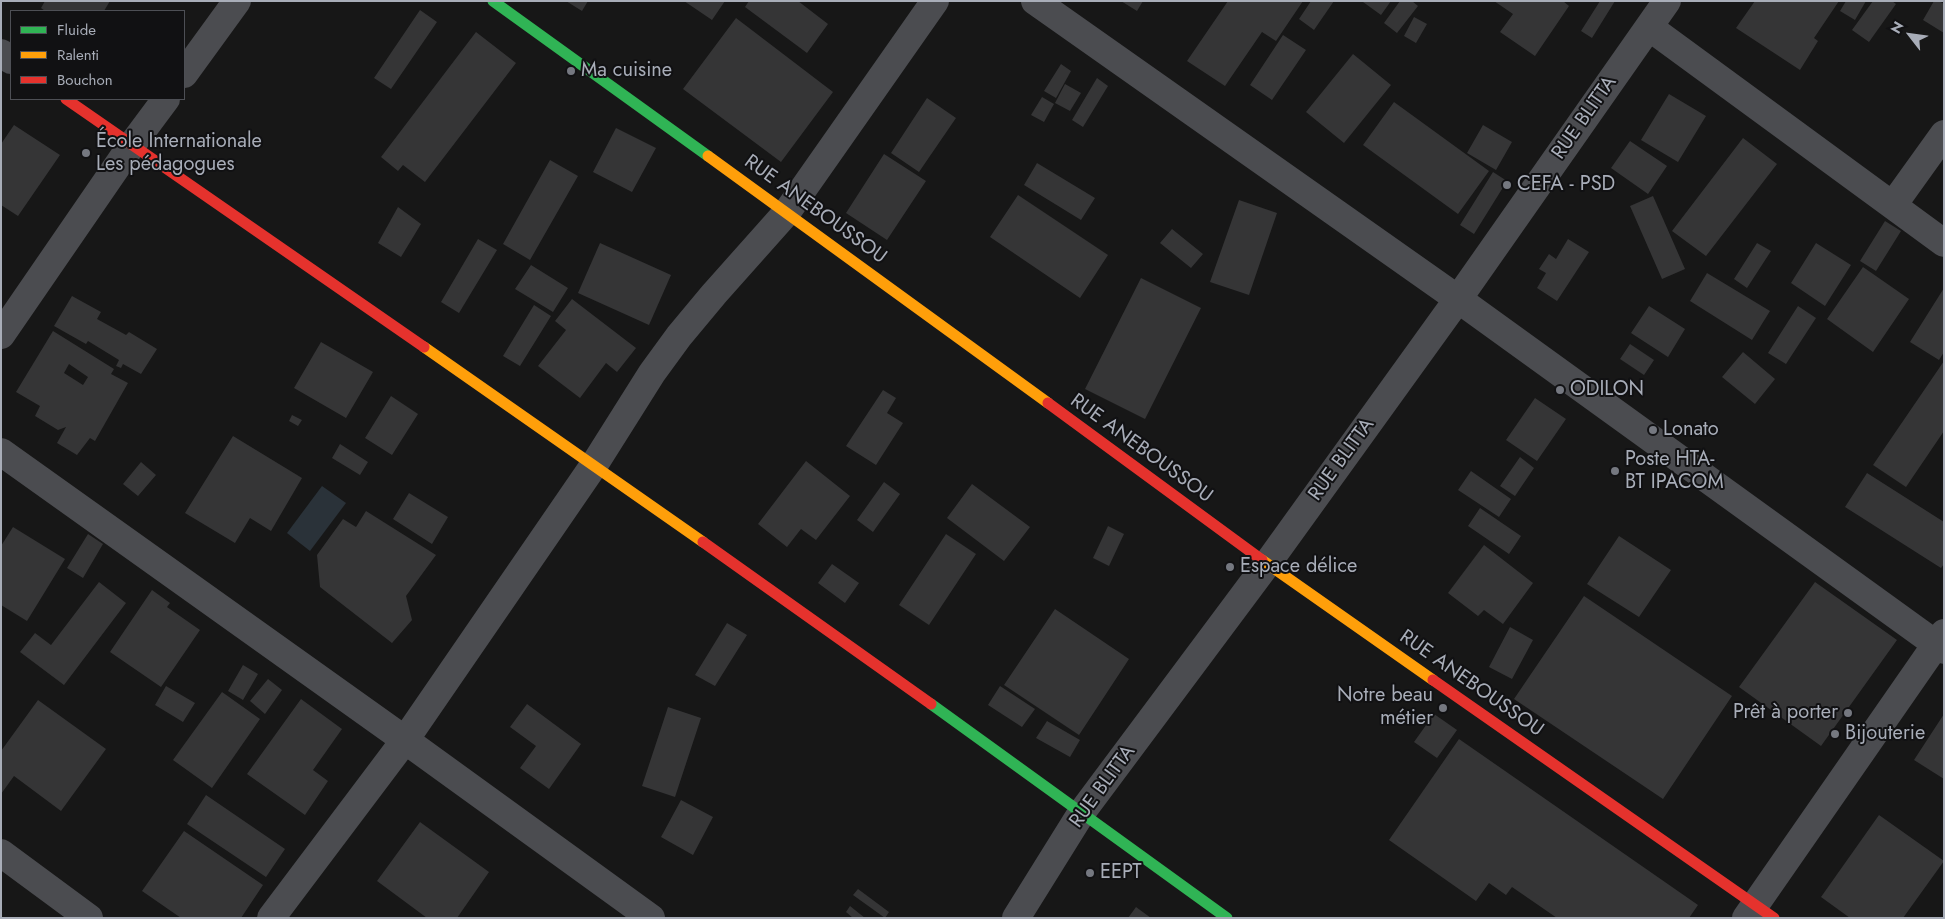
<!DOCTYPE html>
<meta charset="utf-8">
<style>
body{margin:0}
#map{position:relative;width:1945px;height:919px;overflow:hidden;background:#171717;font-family:Jost,sans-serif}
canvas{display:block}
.frame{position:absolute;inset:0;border:2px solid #a8adb8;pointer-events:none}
.legend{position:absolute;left:10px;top:10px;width:175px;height:90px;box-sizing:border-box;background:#111113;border:1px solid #4d4f55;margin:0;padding:6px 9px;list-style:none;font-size:15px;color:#a8adb8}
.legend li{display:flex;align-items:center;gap:10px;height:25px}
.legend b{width:25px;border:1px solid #4d4f55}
.north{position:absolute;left:1885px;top:10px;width:50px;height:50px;-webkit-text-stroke:4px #111113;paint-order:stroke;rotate:300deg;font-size:14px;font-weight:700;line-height:20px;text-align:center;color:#a8adb8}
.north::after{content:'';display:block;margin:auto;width:18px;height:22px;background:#a8adb8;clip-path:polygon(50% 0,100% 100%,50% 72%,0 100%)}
</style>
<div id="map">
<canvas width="1945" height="919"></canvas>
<div class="frame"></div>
<ul class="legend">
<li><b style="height:6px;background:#30b455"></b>Fluide</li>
<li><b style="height:6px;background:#ff9f0a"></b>Ralenti</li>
<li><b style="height:6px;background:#e5322d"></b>Bouchon</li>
</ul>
<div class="north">N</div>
</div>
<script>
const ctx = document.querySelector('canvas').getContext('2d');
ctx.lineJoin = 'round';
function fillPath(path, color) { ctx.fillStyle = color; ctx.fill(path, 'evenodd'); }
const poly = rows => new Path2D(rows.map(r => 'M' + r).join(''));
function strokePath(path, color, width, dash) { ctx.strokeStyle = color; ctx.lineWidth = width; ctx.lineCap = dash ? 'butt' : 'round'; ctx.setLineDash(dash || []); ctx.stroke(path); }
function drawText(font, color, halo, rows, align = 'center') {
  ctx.font = font + ' Jost,sans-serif'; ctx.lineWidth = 4; ctx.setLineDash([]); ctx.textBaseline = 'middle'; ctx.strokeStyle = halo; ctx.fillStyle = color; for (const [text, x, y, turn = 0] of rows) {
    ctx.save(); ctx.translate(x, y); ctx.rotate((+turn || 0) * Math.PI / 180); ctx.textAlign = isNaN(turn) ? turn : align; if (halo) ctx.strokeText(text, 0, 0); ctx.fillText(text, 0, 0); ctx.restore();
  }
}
const water = poly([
 [322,486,346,503,310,551,287,533]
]);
const building = poly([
 [45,1,110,1,104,11,45,11,41,8],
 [566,1,588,1,582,11],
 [684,1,725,1,712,20],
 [749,1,798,1,828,24,807,53,745,7],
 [1121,1,1143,1,1137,11],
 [1228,1,1303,1,1276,41,1262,32,1225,86,1187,61],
 [1311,1,1334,1,1314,30,1299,19],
 [1364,1,1391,1,1381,15,1363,2],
 [1400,1,1412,1,1418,6,1397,33,1384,23],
 [1494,1,1563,1,1569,6,1535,56,1500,32,1513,14],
 [1600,1,1615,1,1592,38,1581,31],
 [1755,1,1839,1,1814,38,1818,41,1800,70,1736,28],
 [1846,1,1866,1,1855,20,1840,11],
 [1873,1,1892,1,1896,4,1869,42,1852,30],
 [1934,1,1939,1,1944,4,1944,33,1923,20],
 [420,10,437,22,391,89,374,78],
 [1414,17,1427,24,1416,43,1404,36],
 [736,18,833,92,781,162,683,89],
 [476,32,516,63,425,182,403,165,398,171,381,157],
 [1283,35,1306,50,1272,100,1250,85],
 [1353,54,1391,85,1344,143,1306,112],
 [1061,64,1071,71,1056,98,1044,91],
 [1097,78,1108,86,1083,127,1072,120],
 [1065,84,1081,93,1070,111,1055,103],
 [1669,94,1706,116,1678,162,1641,140],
 [1042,97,1054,104,1044,122,1031,115],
 [927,98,956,118,919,172,891,153],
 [1394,102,1489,171,1458,214,1363,145],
 [14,125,60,155,18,216,1,205,1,144],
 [1483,125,1512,142,1496,170,1467,153],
 [616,128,656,148,632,192,593,172],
 [1743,138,1777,164,1706,256,1672,231],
 [1630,141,1667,166,1648,194,1611,168],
 [884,154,926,181,887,240,846,213],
 [550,160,578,176,530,260,503,244],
 [1037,163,1095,198,1081,220,1024,185],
 [1493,172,1507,181,1474,234,1460,225],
 [1018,195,1108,255,1080,298,990,237],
 [1653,196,1685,269,1662,279,1630,206],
 [1239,200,1277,213,1249,295,1210,282],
 [398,207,421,224,401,257,378,243],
 [1885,221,1901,231,1876,271,1860,261],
 [1172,229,1203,254,1191,268,1160,243],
 [478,239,497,250,459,313,441,302],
 [1568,239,1589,252,1557,301,1537,288,1546,273,1539,269,1549,254,1556,259],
 [600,243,671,275,649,325,578,293],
 [1757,243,1771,251,1747,288,1734,279],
 [1816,243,1851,265,1825,306,1791,283],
 [531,265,568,288,553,312,515,289],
 [1863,267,1909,299,1873,352,1827,319],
 [1707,273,1770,311,1752,340,1690,301],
 [1141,278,1201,308,1145,419,1085,389],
 [1944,288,1944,352,1939,360,1910,342],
 [72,296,101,312,97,319,126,335,129,332,157,349,141,374,123,364,121,368,116,366,119,360,88,341,86,344,54,326],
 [572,299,636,348,617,372,606,363,580,398,538,366,566,330,555,321],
 [534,305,551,316,520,366,503,356],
 [1649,306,1685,329,1668,357,1631,333],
 [1798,306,1816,318,1786,364,1768,353],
 [53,331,114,369,111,374,128,383,95,441,90,438,77,455,57,443,66,427,58,430,35,416,40,406,16,392],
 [69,364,88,377,83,385,64,373],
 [321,342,373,372,346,418,294,388],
 [1630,344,1654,360,1644,375,1620,359],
 [1743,352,1775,379,1755,404,1722,377],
 [1944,361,1944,431,1906,487,1873,465],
 [883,390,896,398,887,413,903,423,876,465,846,446],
 [391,396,418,414,392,455,365,438],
 [1535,398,1566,419,1537,461,1506,440],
 [292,415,302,420,298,426,289,421],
 [233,436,302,478,271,531,250,518,235,543,185,513],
 [340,444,368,462,360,475,332,458],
 [1520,457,1534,468,1515,496,1500,486],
 [806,461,850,496,816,540,801,529,787,547,758,524],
 [141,462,156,475,138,496,123,484],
 [1471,471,1511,499,1499,517,1458,490],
 [1867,473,1944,522,1944,564,1941,568,1845,507],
 [884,482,900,494,873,532,857,520],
 [972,484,1030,527,1004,561,947,518],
 [409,493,448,517,432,544,393,519],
 [1480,508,1521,536,1509,554,1468,526],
 [366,511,436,555,406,596,412,620,392,643,320,587,317,555,343,519,356,527],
 [1108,526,1124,534,1109,566,1093,558],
 [13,527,65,559,27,621,1,605,1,546],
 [88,534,103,544,83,578,67,568],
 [946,534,976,554,929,625,899,605],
 [1619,536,1671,570,1639,617,1587,584],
 [1484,545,1533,583,1503,624,1484,610,1478,616,1448,593],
 [832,564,859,583,845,603,818,583],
 [99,582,126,603,64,685,20,652,35,633,51,645],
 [1815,582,1897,640,1821,746,1739,687],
 [152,590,170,603,167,607,200,630,161,687,110,652],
 [1584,596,1732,696,1663,799,1514,699],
 [1055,609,1129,659,1079,735,1004,685],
 [727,623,747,635,715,686,695,675],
 [1510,627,1533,640,1512,679,1489,667],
 [243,665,258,674,243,700,228,691],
 [268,679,282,690,265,714,250,701],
 [166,686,195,703,183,722,155,705],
 [1000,686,1035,709,1022,727,988,705],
 [222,692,260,719,212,788,173,760],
 [301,699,342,729,313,770,328,781,305,815,247,774],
 [38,700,106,749,61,811,14,776,1,794,1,751],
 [527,704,581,744,549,789,520,768,536,746,510,727],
 [668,707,701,718,675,797,642,786],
 [1434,714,1457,730,1437,758,1414,742],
 [1944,714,1944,779,1914,760],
 [1047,721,1080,740,1070,757,1036,738],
 [1459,739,1698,905,1689,918,1557,918,1512,887,1506,895,1489,883,1476,901,1389,840],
 [206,795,285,849,266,877,187,824],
 [681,800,713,817,693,855,661,837],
 [1879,815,1944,861,1903,918,1850,918,1821,897],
 [420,822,489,872,457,918,427,918,377,881],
 [184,831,263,885,241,918,181,918,142,891],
 [858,889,889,912,885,918,853,895],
 [850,906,865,918,853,918,846,912],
 [1136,907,1151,918,1128,918]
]);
const street = poly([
 [1035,1,1458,299,1944,650],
 [1649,27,1944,243],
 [1,53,11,60],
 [184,74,237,1],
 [1893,205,1944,134],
 [1,335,131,146,166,99],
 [1,452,405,740,651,918],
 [1,853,89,918],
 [271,918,405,740,594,465,652,373,679,336,714,294,787,212,935,1],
 [1016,918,1082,812,1267,564,1458,299,1667,1],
 [1746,918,1944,633]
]);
const fast = poly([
 [493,1,708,156],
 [931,704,1227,918]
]);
const slow = poly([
 [708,156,1048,403],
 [424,347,703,542],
 [1262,560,1433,680]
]);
const jam = poly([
 [66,99,424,347],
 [1048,403,1262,560],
 [703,542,931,704],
 [1433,680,1774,918]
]);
const markers = [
 [571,71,5,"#757880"],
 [86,153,5,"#757880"],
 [1507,185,5,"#757880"],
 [1560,390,5,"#757880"],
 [1653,430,5,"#757880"],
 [1615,471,5,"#757880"],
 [1230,567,5,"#757880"],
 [1443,708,5,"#757880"],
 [1848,713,5,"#757880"],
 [1835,734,5,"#757880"],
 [1090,873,5,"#757880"]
];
const poiNames = [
 ["Ma cuisine",581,71],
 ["École Internationale",96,142],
 ["Les pédagogues",96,165],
 ["CEFA - PSD",1517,185],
 ["ODILON",1570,390],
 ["Lonato",1663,430],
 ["Poste HTA-",1625,460],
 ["BT IPACOM",1625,483],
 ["Espace délice",1240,567],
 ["Notre beau",1433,696,"right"],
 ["métier",1433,719,"right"],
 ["Prêt à porter",1838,713,"right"],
 ["Bijouterie",1845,734],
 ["EEPT",1100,873]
];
const streetNames = [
 ["RUE BLITTA",1585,118,-55],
 ["RUE ANEBOUSSOU",815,210,36],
 ["RUE ANEBOUSSOU",1141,449,36],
 ["RUE BLITTA",1342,460,-54],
 ["RUE ANEBOUSSOU",1471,684,35],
 ["RUE BLITTA",1103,787,-54]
];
fillPath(water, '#2a3239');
fillPath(building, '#353536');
strokePath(street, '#4b4c50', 28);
strokePath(fast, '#30b455', 11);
strokePath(slow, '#ff9f0a', 11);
strokePath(jam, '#e5322d', 11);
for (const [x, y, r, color] of markers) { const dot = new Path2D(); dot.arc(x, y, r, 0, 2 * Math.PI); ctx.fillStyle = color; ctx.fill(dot); strokePath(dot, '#111113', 2); }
drawText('20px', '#a8adb8', '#111113', poiNames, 'left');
drawText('20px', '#a8adb8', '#111113', streetNames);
</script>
